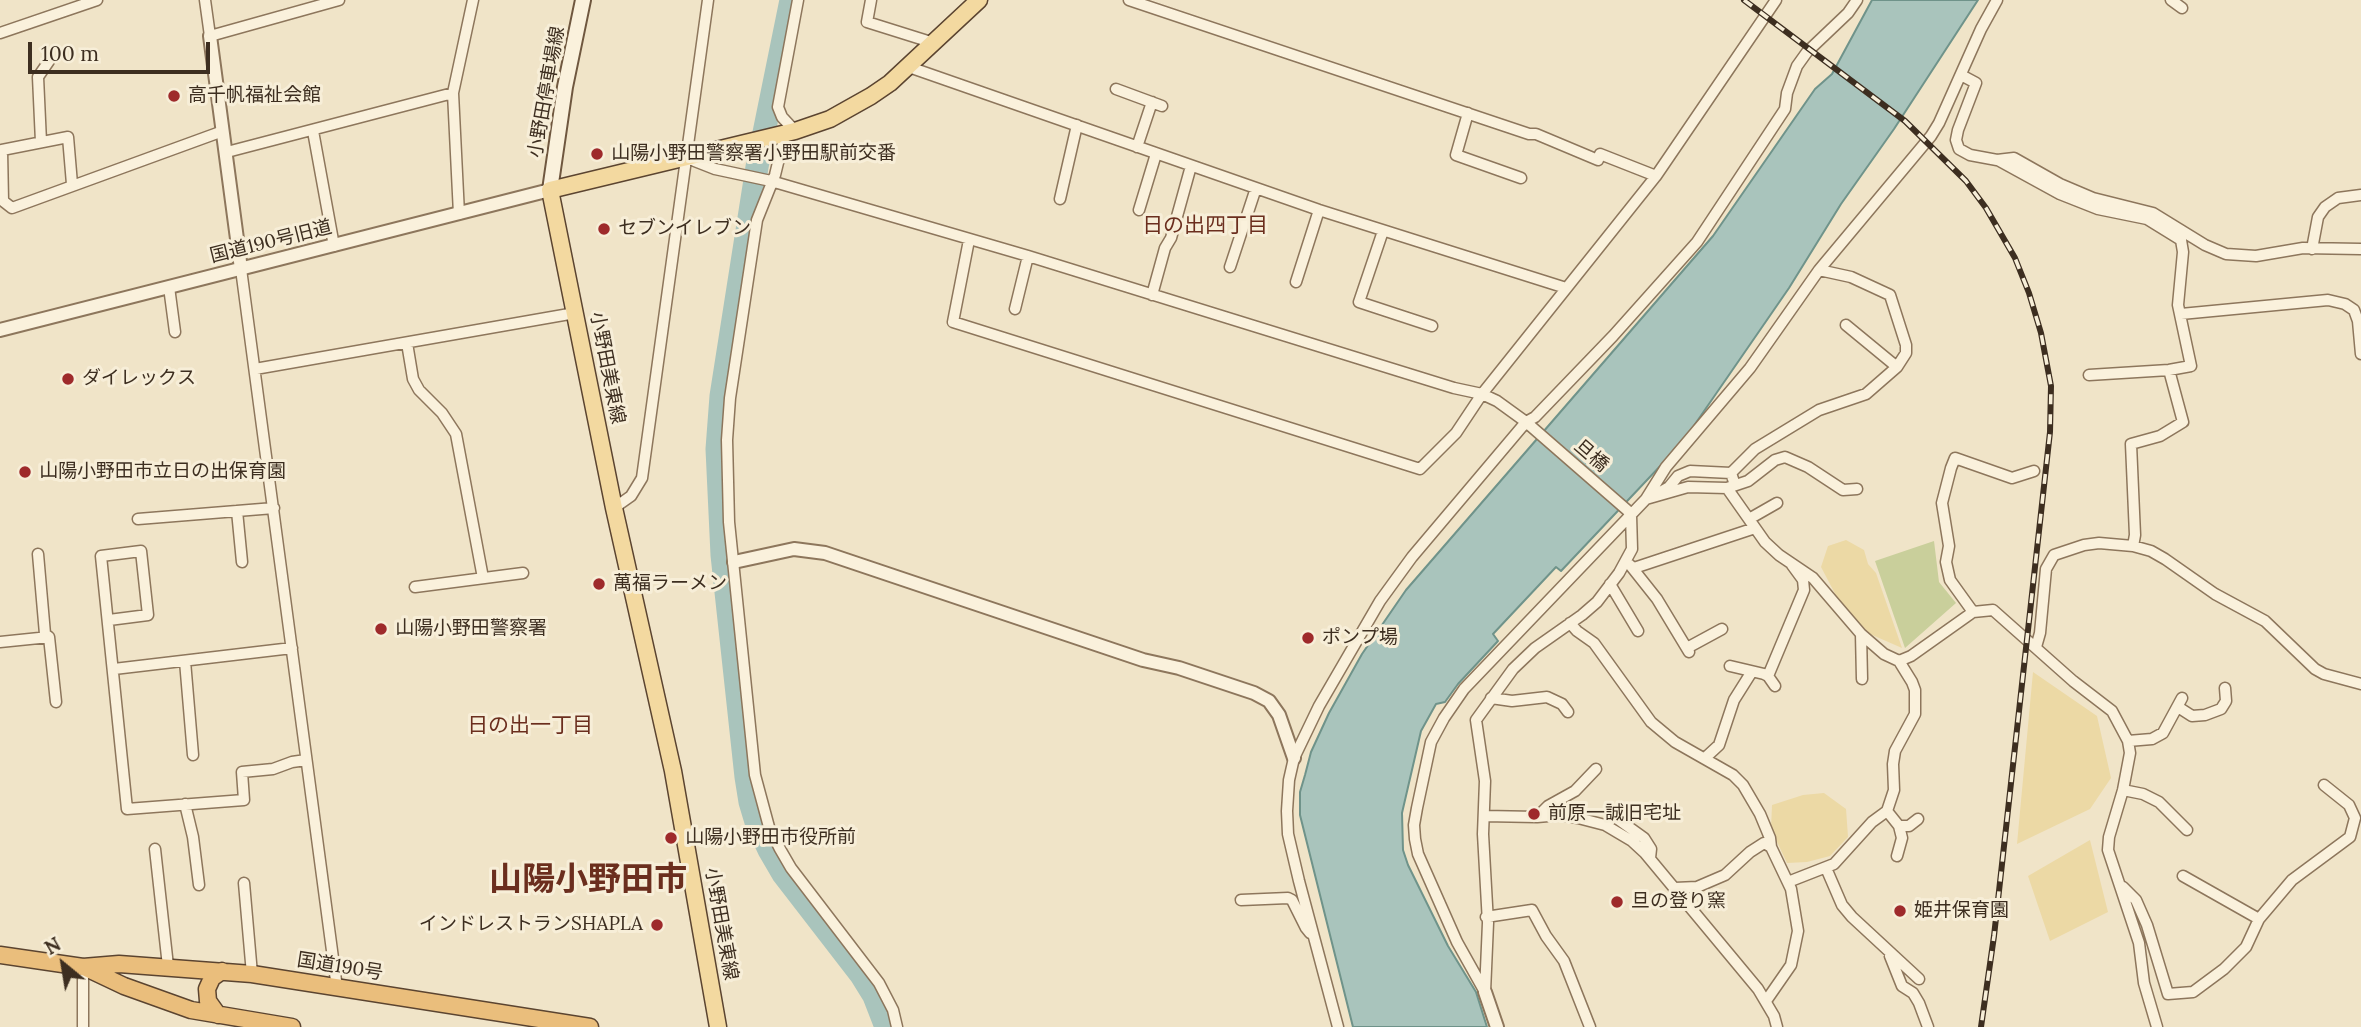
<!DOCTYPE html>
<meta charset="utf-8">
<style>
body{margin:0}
#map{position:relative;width:2361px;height:1027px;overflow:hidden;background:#f0e4c8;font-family:Lora,serif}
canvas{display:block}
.north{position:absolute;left:28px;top:929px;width:70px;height:70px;-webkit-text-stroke:5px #f7eed8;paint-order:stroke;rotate:330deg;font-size:19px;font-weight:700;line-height:28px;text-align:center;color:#3d2e20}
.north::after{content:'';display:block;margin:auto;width:24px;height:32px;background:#3d2e20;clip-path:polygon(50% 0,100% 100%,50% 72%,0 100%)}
.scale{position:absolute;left:28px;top:42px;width:182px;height:32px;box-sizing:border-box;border:4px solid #3d2e20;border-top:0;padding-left:9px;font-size:21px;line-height:24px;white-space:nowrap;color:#3d2e20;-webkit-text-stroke:5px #f7eed8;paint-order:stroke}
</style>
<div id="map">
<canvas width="2361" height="1027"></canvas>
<div class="north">N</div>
<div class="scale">100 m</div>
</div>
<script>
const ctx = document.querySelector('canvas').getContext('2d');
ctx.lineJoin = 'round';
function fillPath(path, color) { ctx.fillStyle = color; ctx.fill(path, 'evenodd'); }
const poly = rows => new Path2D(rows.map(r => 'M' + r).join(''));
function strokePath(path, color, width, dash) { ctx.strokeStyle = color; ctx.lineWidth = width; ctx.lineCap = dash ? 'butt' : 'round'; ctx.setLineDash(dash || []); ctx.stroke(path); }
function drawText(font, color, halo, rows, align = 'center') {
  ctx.font = font + ' Lora,"Noto Sans JP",serif'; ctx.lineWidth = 6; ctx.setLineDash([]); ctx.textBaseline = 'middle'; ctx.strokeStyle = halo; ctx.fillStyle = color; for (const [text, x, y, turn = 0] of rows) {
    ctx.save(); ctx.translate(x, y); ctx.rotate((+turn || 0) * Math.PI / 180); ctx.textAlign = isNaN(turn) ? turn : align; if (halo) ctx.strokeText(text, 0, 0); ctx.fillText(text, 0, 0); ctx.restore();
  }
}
const green = poly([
 [1934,541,1939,582,1956,603,1905,648,1875,561]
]);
const sand = poly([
 [1846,540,1864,550,1868,564,1876,573,1902,648,1870,634,1840,603,1821,567,1828,546],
 [2033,672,2097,716,2111,778,2090,809,2017,844],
 [1824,793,1846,809,1848,837,1830,856,1807,862,1787,863,1771,829,1772,805,1803,795],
 [2090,840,2108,912,2050,941,2028,876]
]);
const water = poly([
 [1872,0,1978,0,1894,129,1841,204,1789,288,1682,443,1561,571,1556,567,1493,634,1498,641,1458,684,1445,702,1436,704,1421,731,1402,813,1403,850,1408,865,1448,946,1476,992,1487,1027,1353,1027,1300,815,1300,792,1305,775,1311,752,1329,713,1362,654,1406,590,1713,236,1815,89,1832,74,1872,0]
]);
const river = poly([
 [791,0,757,167,721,396,717,449,722,555,746,777,750,802,756,822,769,850,783,874,861,975,874,996,886,1027]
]);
const minor = poly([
 [205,0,210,36,339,0],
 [871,0,867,22,934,43],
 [1129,0,1529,134,1536,134,1598,160,1600,154,1656,176],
 [2171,0,2182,8],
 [0,33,97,0],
 [909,67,1319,210,1566,288],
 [1961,75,1976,83,1958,130,1956,140,1959,149,1970,155,1997,160,2014,158,2060,184,2093,198,2153,213,2205,245,2226,254,2256,256,2303,248,2361,249],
 [1116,89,1162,106],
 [1468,113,1456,155,1521,178],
 [313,131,334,246],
 [795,131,782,117,778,107,798,0],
 [785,134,775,175,757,220,730,398,727,440,729,522,755,775,769,827,780,849,791,868,879,983,893,1010,897,1027],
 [41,142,38,77,49,61],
 [1137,147,1152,102],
 [227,152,453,93],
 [687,158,715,169,771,181,1028,256,1454,388,1482,394,1497,401,1526,422,1627,510,1631,515,1632,549,1619,573,1597,602,1582,615,1535,648,1513,669,1476,720,1485,781,1483,834,1488,923,1485,992],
 [1998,160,2060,194,2098,209,2147,219,2181,240,2183,252,2178,305,2191,366,2169,370,2089,375],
 [72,184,68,137,2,150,3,201,12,208,223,131],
 [1060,199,1077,125],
 [1139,210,1156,154],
 [459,214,453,93,473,0],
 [1383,231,1359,302,1432,326],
 [969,240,953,322,1420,469,1456,433,1482,394,1656,176,1776,0],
 [2312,249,2318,217,2325,207,2338,198,2361,195],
 [1230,267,1256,188],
 [241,269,337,988],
 [1296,282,1319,210],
 [169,287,175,332],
 [1152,295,1165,248,1171,238,1191,166],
 [1015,309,1028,256],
 [2181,314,2328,300,2345,304,2354,310,2358,321,2361,354],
 [1846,325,1897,367],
 [407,343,413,379,419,390,442,413,456,434,483,578],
 [255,369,575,313],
 [1735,485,1731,473,1755,449,1819,410,1866,394,1897,367,1906,353,1906,345,1890,295,1851,277,1819,270],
 [1727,488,1765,542,1779,555,1813,578,1861,634,1884,654,1899,661,1912,682,1915,690,1915,714,1895,751,1893,764,1894,790,1887,811,1872,822,1834,864,1788,882],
 [1662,491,1669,487,1678,476,1690,471,1731,473],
 [1646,499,1688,487,1727,488,1748,481,1775,460,1785,457,1808,467,1843,490,1857,489],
 [614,508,631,496,642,478,708,0],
 [237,511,242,562],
 [138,519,274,508],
 [1749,519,1777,503],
 [2133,546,2135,535,2131,444,2160,436,2183,422,2169,370],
 [38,554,45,634,49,637],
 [1630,565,1657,599,1689,652],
 [1634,568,1755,528],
 [1610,584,1638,631],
 [415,587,523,573],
 [1973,612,1950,580,1946,562,1949,546,1942,503,1951,468,1955,458,2012,478,2034,471],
 [109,620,148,615,141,551,101,556,127,809,244,800,242,772,273,769,292,762,306,760],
 [1570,623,1577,631,1594,643,1651,722,1675,742,1733,775,1743,785,1760,814,1770,838,1771,847,1791,889,1798,931,1791,965,1766,1001],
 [1861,634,1862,679],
 [0,642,49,637,56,702],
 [2036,647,2040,633,2046,569,2054,555,2084,545,2099,543,2133,546,2151,551,2165,559,2215,594,2265,621,2315,669,2324,674,2361,684],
 [1687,648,1722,629],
 [185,661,193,755],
 [1899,661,1911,656,1973,612,1993,610,2073,681,2112,711,2128,741,2130,753,2123,790,2109,837,2108,850,2139,943,2144,983,2157,1027],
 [1730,666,1764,674,1768,676,1775,686],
 [114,669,292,648],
 [1768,676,1804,590,1803,580,1792,565],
 [1491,698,1512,701,1547,697,1562,704,1568,712],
 [2178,707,2192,716,2205,715,2221,709,2226,701,2225,688],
 [2128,741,2152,739,2163,733,2182,698],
 [1705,758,1719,745,1734,700,1751,673],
 [2123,790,2143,794,2159,802,2187,830],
 [185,804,193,837,199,885],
 [1887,811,1899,826,1902,838,1897,856],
 [1612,815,1644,838,1651,849,1650,858],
 [1484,816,1537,817,1560,815,1578,818,1605,825,1632,841,1645,853,1758,989,1774,1016,1777,1027],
 [1537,817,1548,806,1575,791,1596,769],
 [1899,826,1909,826,1918,819],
 [155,849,168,966],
 [1826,868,1842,905,1852,917,1919,979],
 [2183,876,2259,919],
 [244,883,252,974],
 [2123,887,2136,900,2147,925,2168,994,2193,992,2224,969,2246,947,2259,919,2292,880,2350,837,2355,818,2349,805,2324,785],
 [1675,888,1697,887,1725,875,1750,852,1764,843,1771,847],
 [1241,900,1288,898,1292,900,1306,928,1310,933],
 [1486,917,1532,910,1546,936,1564,961,1590,1027],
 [1890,956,1902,986,1913,993,1919,1003,1928,1027],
 [83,967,83,1027],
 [1485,992,1457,942,1418,854,1415,839,1414,825,1417,808,1431,742,1444,718,1464,689,1646,499,1666,467,1750,368,1819,270,1931,136,1939,123,1981,29,1997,0],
 [1338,1027,1299,881,1288,834,1287,811,1289,780,1294,758,1319,706,1380,601,1412,557,1526,422,1535,417,1613,336,1697,242,1785,109,1787,93,1797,66,1807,52,1848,13,1857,0]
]);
const tertiary = poly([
 [210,36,241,269],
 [0,330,550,190],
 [734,562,794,549,825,553,1143,660,1179,668,1254,693,1269,701,1279,715,1294,758],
 [1485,992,1497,1027]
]);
const secondary = poly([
 [550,190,565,87,583,0]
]);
const primary = poly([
 [718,1027,673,771,614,508,550,190,795,131,830,119,871,96,890,83,979,0]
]);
const trunk = poly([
 [0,955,83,967,119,964,252,974,590,1027],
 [86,968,124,986,191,1010,292,1027],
 [218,1015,208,1001,207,989,212,978,222,971]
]);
const rail = poly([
 [1744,0,1905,121,1966,181,1986,208,2015,258,2029,293,2041,333,2051,386,2050,432,1994,936,1981,1027]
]);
const markers = [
 [174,96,7,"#9e2a2b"],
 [597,154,7,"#9e2a2b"],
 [604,229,7,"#9e2a2b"],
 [68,379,7,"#9e2a2b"],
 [25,472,7,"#9e2a2b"],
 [599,584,7,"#9e2a2b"],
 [381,629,7,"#9e2a2b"],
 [1308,638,7,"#9e2a2b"],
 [1534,814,7,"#9e2a2b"],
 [671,838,7,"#9e2a2b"],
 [1617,902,7,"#9e2a2b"],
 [1900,911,7,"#9e2a2b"],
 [657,925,7,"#9e2a2b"]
];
const streetNames = [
 ["小野田停車場線",547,92,-80],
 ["国道190号旧道",271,242,-14],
 ["小野田美東線",607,368,79],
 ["旦橋",1591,456,41],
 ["小野田美東線",721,924,80],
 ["国道190号",340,967,9]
];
const poiNames = [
 ["高千帆福祉会館",188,96],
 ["山陽小野田警察署小野田駅前交番",611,154],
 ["セブンイレブン",618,229],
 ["ダイレックス",82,379],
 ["山陽小野田市立日の出保育園",39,472],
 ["萬福ラーメン",613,584],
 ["山陽小野田警察署",395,629],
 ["ポンプ場",1322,638],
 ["前原一誠旧宅址",1548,814],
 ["山陽小野田市役所前",685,838],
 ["旦の登り窯",1631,902],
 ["姫井保育園",1914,911],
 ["インドレストランSHAPLA",643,925,"right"]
];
const neighbourhoodNames = [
 ["日の出四丁目",1205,226],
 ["日の出一丁目",530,726]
];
const townNames = [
 ["山陽小野田市",588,881]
];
fillPath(green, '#c9cf9b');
fillPath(sand, '#ecd9a5');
fillPath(water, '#a9c4bc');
strokePath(water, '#6f938a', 2);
strokePath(river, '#a9c4bc', 23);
strokePath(minor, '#8d765c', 13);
strokePath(tertiary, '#8d765c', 16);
strokePath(secondary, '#6f573f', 18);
strokePath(primary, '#5b4430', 19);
strokePath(trunk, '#5b4430', 19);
strokePath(minor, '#faf1dc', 10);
strokePath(tertiary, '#faf1dc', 12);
strokePath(secondary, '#faf1dc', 14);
strokePath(primary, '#f3d9a0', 16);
strokePath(trunk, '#eabe7c', 16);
strokePath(rail, '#3d2e20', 6);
strokePath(rail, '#f7eed8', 3.5, [10]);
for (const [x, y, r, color] of markers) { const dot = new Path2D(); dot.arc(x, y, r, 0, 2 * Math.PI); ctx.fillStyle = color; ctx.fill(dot); strokePath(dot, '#f7eed8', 2.5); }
drawText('19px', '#3d2e20', '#f7eed8', streetNames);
drawText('19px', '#3d2e20', '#f7eed8', poiNames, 'left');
drawText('21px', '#6b2e1e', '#f7eed8', neighbourhoodNames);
drawText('bold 33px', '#6b2e1e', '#f7eed8', townNames);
</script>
